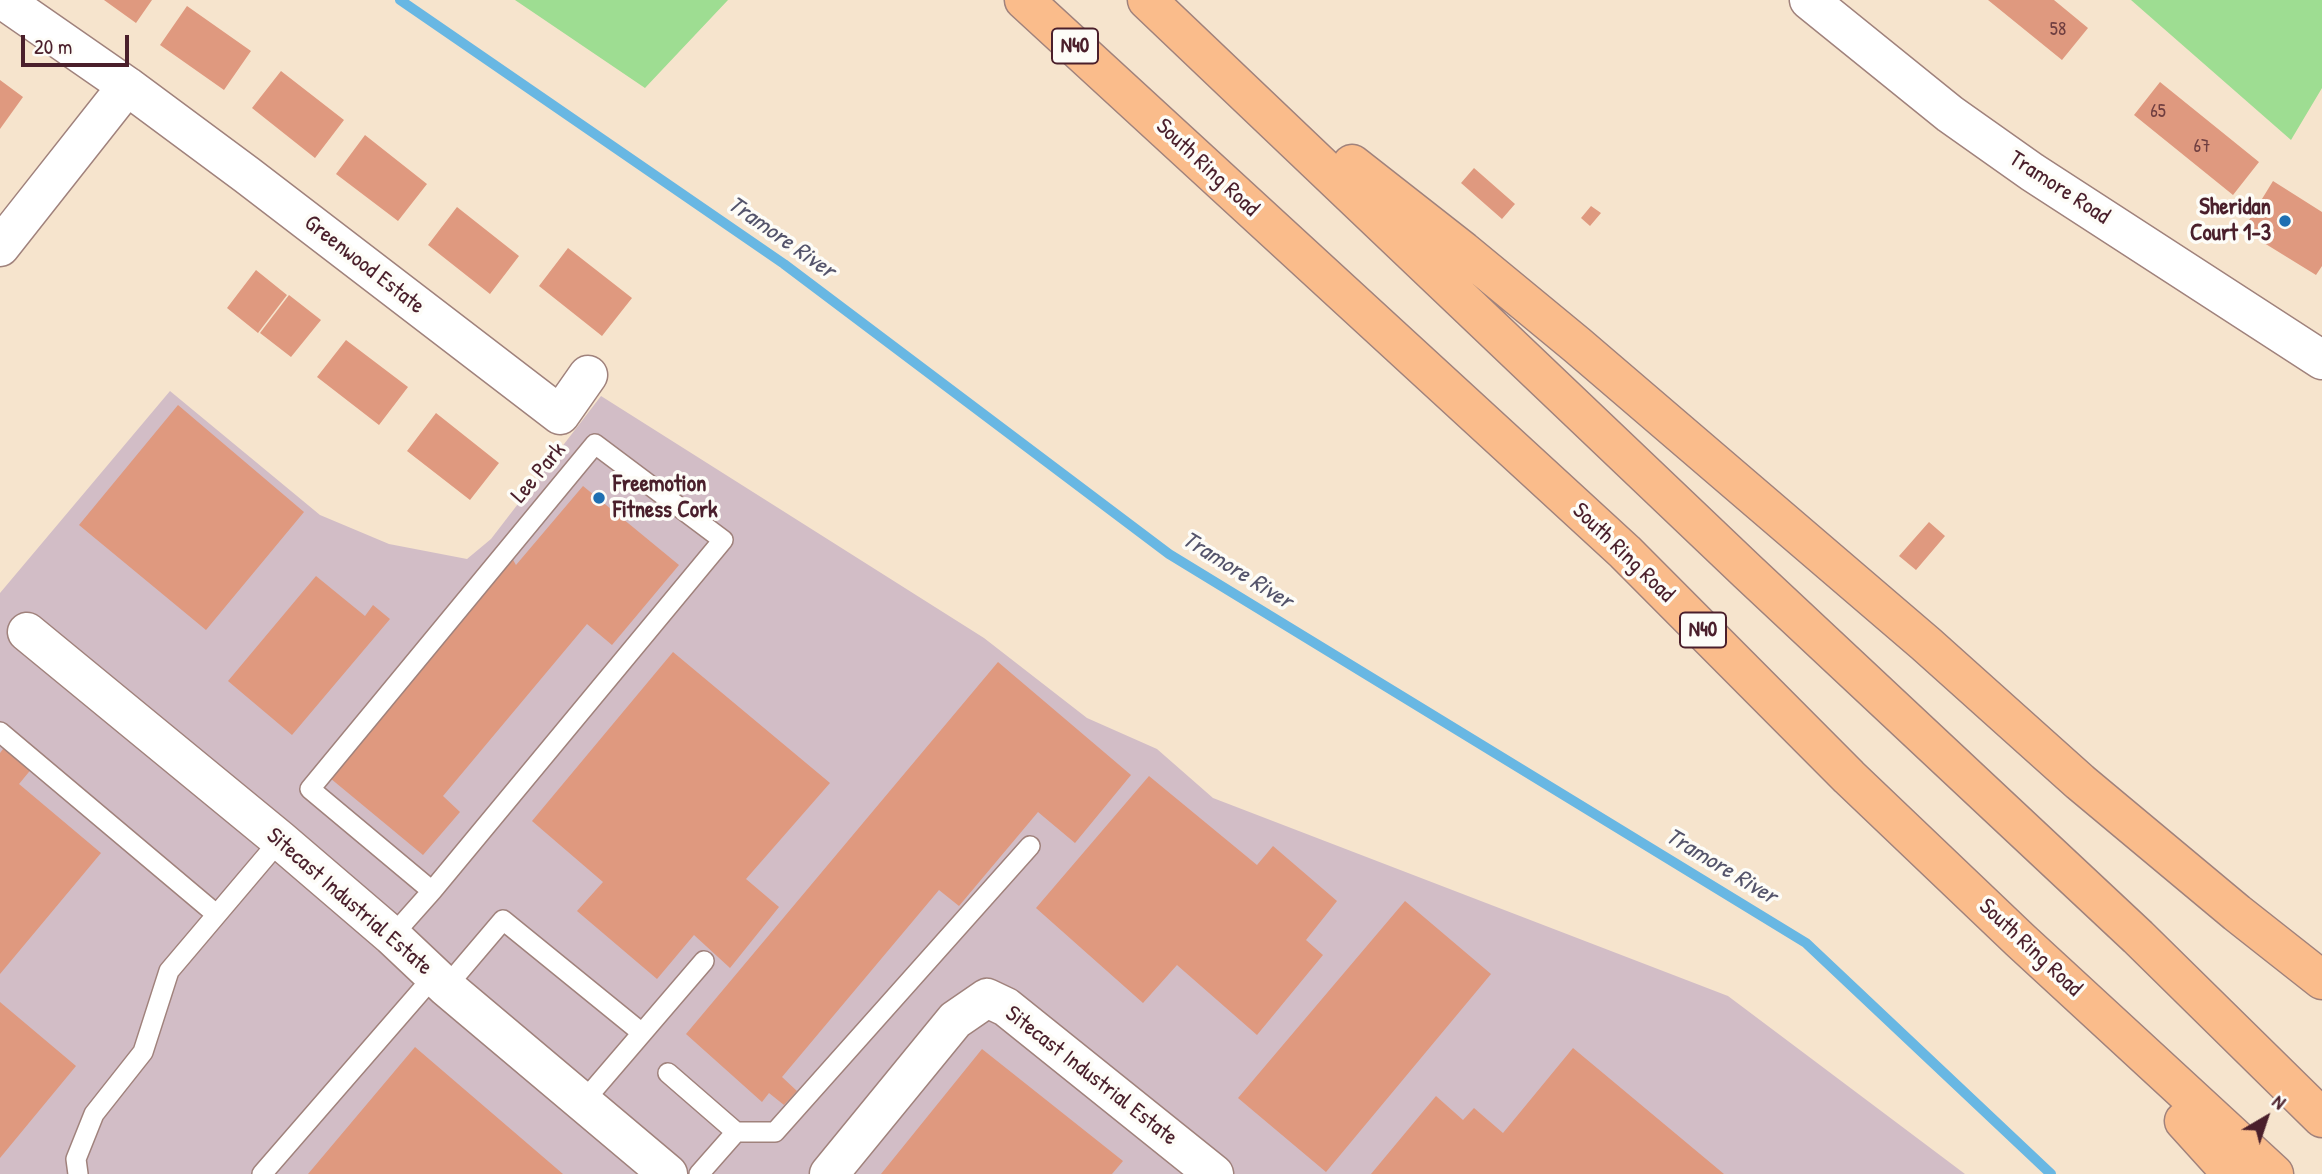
<!DOCTYPE html>
<style>
body{margin:0}
#map{position:relative;width:2322px;height:1174px;overflow:hidden;background:#f6e4cd;font-family:"Patrick Hand",sans-serif}
canvas{display:block}
.north{position:absolute;left:2231px;top:1083px;width:70px;height:70px;-webkit-text-stroke:5px #fdfcf7;paint-order:stroke;rotate:39deg;font-size:19px;font-weight:700;line-height:28px;text-align:center;color:#4a1f2b}
.north::after{content:'';display:block;margin:auto;width:24px;height:32px;background:#4a1f2b;clip-path:polygon(50% 0,100% 100%,50% 72%,0 100%)}
.scale{position:absolute;left:21px;top:35px;width:108px;height:32px;box-sizing:border-box;border:4px solid #4a1f2b;border-top:0;padding-left:9px;font-size:21px;line-height:24px;white-space:nowrap;color:#4a1f2b;-webkit-text-stroke:5px #fdfcf7;paint-order:stroke}
</style>
<div id="map">
<canvas width="2322" height="1174"></canvas>
<div class="north">N</div>
<div class="scale">20 m</div>
</div>
<script>
const ctx = document.querySelector('canvas').getContext('2d');
ctx.lineJoin = 'round';
function fillPath(path, color) { ctx.fillStyle = color; ctx.fill(path, 'evenodd'); }
const poly = rows => new Path2D(rows.map(r => 'M' + r).join(''));
function strokePath(path, color, width, dash) { ctx.strokeStyle = color; ctx.lineWidth = width; ctx.lineCap = dash ? 'butt' : 'round'; ctx.setLineDash(dash || []); ctx.stroke(path); }
function drawText(font, color, halo, rows, align = 'center') {
  ctx.font = font + ' "Patrick Hand",sans-serif'; ctx.lineWidth = 7; ctx.setLineDash([]); ctx.textBaseline = 'middle'; ctx.strokeStyle = halo; ctx.fillStyle = color; for (const [text, x, y, turn = 0] of rows) {
    ctx.save(); ctx.translate(x, y); ctx.rotate((+turn || 0) * Math.PI / 180); ctx.textAlign = isNaN(turn) ? turn : align; if (halo) ctx.strokeText(text, 0, 0); ctx.fillText(text, 0, 0); ctx.restore();
  }
}
const industrial = poly([
 [170,391,320,515,389,544,467,559,491,539,601,396,984,638,1087,718,1157,749,1213,798,1728,996,1965,1174,0,1174,0,593]
]);
const green = poly([
 [515,0,728,0,645,88],
 [2131,0,2322,0,2322,88,2291,140]
]);
const stream = poly([
 [400,0,784,264,1169,554,1806,943,2051,1174]
]);
const building = poly([
 [104,0,152,0,136,23],
 [1988,0,2054,0,2088,28,2062,60],
 [187,6,251,51,224,90,160,45],
 [281,71,344,120,315,158,252,108],
 [0,80,23,97,0,129],
 [2160,82,2259,162,2233,195,2134,115],
 [365,135,427,184,398,221,336,174],
 [1474,168,1515,204,1502,219,1461,183],
 [2273,181,2322,212,2322,266,2316,275,2243,230],
 [1591,206,1601,213,1590,226,1581,218],
 [457,207,519,256,490,294,428,245],
 [568,248,632,298,602,336,539,286],
 [256,270,287,295,258,333,227,308],
 [289,295,321,320,291,357,260,333],
 [346,340,408,387,379,425,317,377],
 [178,405,304,512,206,630,79,525],
 [436,413,499,463,470,500,407,451],
 [583,486,679,565,612,645,587,624,443,796,460,812,423,855,330,778,512,558,516,565],
 [1929,522,1945,536,1916,570,1899,556],
 [316,576,365,616,373,605,390,619,292,735,228,681],
 [673,652,830,783,746,879,779,907,730,968,694,935,657,979,577,911,603,882,532,821],
 [998,662,1131,775,1075,843,1038,812,959,906,939,890,782,1077,797,1091,784,1105,769,1093,762,1102,686,1034],
 [6,745,33,767,19,784,101,853,0,974,0,753],
 [1149,776,1257,865,1273,846,1337,901,1306,940,1323,955,1257,1035,1177,965,1143,1003,1036,908],
 [1405,901,1491,974,1326,1172,1238,1098],
 [0,1002,76,1066,0,1158],
 [415,1047,563,1174,308,1174],
 [1573,1048,1724,1174,1371,1174,1436,1096,1463,1120,1474,1108,1503,1133],
 [982,1049,1123,1161,1112,1174,881,1174]
]);
const service = poly([
 [0,732,216,914],
 [392,936,432,891,723,540,595,444,310,789,432,891],
 [446,987,503,920,642,1033],
 [668,1073,736,1132,775,1132,1030,846],
 [583,1102,704,961],
 [78,1174,76,1159,94,1114,143,1052,169,971,280,840],
 [262,1174,434,976],
 [699,1174,736,1132]
]);
const minor = poly([
 [3,0,127,86,247,175,560,415,588,375],
 [0,247,127,86],
 [27,632,280,840,392,936,446,987,668,1174],
 [829,1174,955,1020,987,998,1006,1007,1214,1174]
]);
const tertiary = poly([
 [1809,0,1950,114,2032,172,2322,360]
]);
const trunk = poly([
 [1024,0,1625,552,1849,777,2020,940,2274,1174],
 [1147,0,1748,572,2138,937,2322,1118],
 [1352,164,1463,251,1577,345,1926,644,2080,782,2237,913,2322,980],
 [2184,1121,2232,1174]
]);
const markers = [
 [2285,221,7,"#1f6fb2"],
 [599,498,7,"#1f6fb2"]
];
const numberNames = [
 ["58",2058,30],
 ["65",2158,112],
 ["67",2202,147]
];
const shields = [
 [1075,46,46],
 [1703,630,46]
];
const shieldNames = [
 ["N40",1075,46],
 ["N40",1703,630]
];
const streetNames = [
 ["South Ring Road",1207,168,43],
 ["Tramore Road",2059,188,33],
 ["Greenwood Estate",364,265,38],
 ["Lee Park",539,473,-50],
 ["South Ring Road",1623,553,44],
 ["Sitecast Industrial Estate",349,902,41],
 ["South Ring Road",2030,948,43],
 ["Sitecast Industrial Estate",1091,1076,38]
];
const poiNames = [
 ["Sheridan",2271,208],
 ["Court 1-3",2271,234],
 ["Freemotion",613,485,"left"],
 ["Fitness Cork",613,511,"left"]
];
const waterNames = [
 ["Tramore River",781,238,35],
 ["Tramore River",1237,571,32],
 ["Tramore River",1721,867,31]
];
fillPath(industrial, '#d2bdc6');
fillPath(green, '#9edd92');
strokePath(stream, '#68b7e3', 10);
fillPath(building, '#df997f');
strokePath(service, '#a0827c', 22);
strokePath(minor, '#a0827c', 41);
strokePath(tertiary, '#a0827c', 41);
strokePath(trunk, '#a0827c', 41);
strokePath(service, '#fff', 19);
strokePath(minor, '#fff', 38);
strokePath(tertiary, '#fff', 38);
strokePath(trunk, '#fabc8b', 38);
for (const [x, y, r, color] of markers) { const dot = new Path2D(); dot.arc(x, y, r, 0, 2 * Math.PI); ctx.fillStyle = color; ctx.fill(dot); strokePath(dot, '#fdfcf7', 2.5); }
drawText('19px', '#6f3e40', null, numberNames);
for (const [x, y, w] of shields) { const box = new Path2D(); box.roundRect(x - w / 2, y - 17.5, w, 35, 5); ctx.fillStyle = '#fdfcf7'; ctx.fill(box); strokePath(box, '#4a1f2b', 2); }
drawText('bold 21px', '#4a1f2b', null, shieldNames);
drawText('23px', '#4a1f2b', '#fdfcf7', streetNames);
drawText('bold 23px', '#4a1f2b', '#fdfcf7', poiNames, 'right');
drawText('italic 24px', '#54546b', '#fdfcf7', waterNames);
</script>
